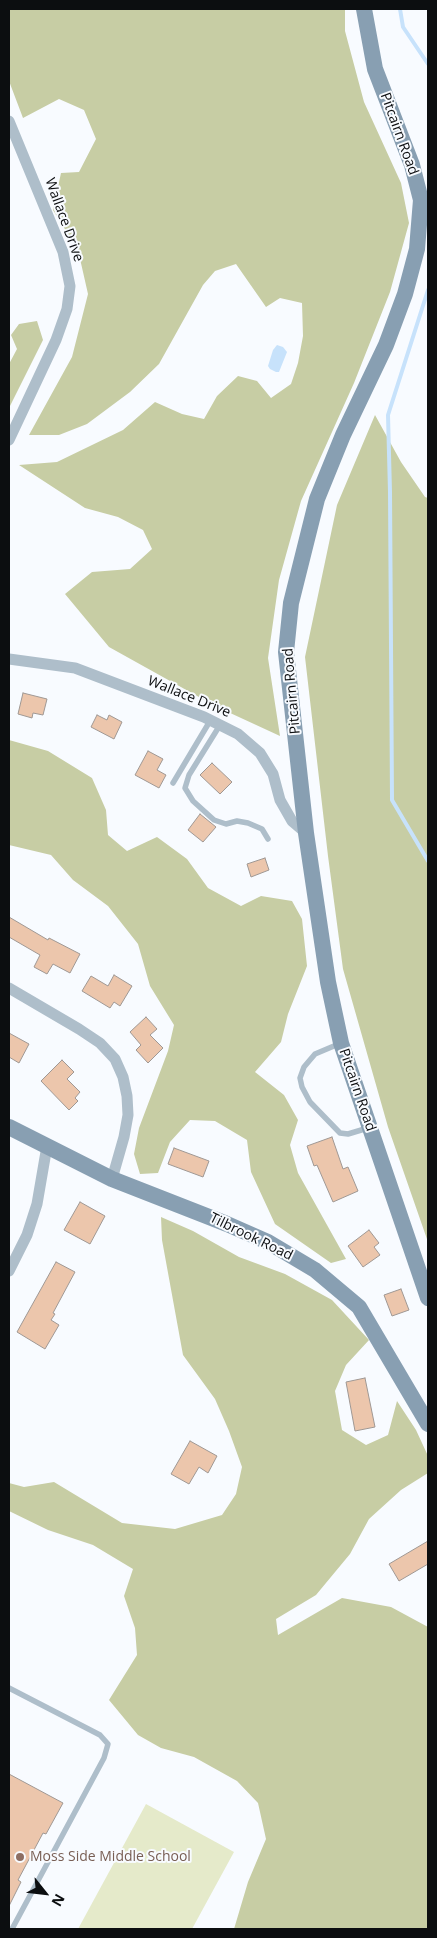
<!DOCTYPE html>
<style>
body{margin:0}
#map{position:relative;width:437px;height:1938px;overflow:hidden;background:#f8fbff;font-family:"Open Sans",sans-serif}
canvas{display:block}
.frame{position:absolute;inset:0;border:10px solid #0c0e10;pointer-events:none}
.north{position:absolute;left:20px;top:1868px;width:50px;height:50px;-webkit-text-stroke:4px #f8fbff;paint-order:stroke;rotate:119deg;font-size:14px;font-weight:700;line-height:20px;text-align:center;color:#0c0e10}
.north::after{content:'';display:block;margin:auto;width:18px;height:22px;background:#0c0e10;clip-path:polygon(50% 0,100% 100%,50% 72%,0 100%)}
</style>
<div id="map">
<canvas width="437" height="1938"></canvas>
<div class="frame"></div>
<div class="north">N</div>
</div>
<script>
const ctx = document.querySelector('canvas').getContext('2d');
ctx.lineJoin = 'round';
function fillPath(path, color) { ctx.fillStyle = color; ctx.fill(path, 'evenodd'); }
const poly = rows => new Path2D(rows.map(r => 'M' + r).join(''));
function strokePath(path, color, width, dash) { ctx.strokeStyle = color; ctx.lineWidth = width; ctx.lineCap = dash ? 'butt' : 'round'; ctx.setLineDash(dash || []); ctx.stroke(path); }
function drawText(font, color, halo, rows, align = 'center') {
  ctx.font = font + ' "Open Sans",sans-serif'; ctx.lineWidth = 4; ctx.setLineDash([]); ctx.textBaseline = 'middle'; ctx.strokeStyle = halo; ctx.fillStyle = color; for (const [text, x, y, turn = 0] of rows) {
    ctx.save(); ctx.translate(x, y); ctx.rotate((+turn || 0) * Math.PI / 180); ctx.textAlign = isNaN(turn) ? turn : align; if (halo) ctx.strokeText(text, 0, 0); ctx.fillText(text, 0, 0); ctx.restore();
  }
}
const green = poly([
 [146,1804,234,1852,192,1929,78,1929]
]);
const forest = poly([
 [9,9,345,9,345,31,364,102,401,183,409,223,390,292,354,383,301,501,279,580,268,658,280,736,215,706,109,647,65,594,92,572,130,569,152,549,143,530,118,517,85,508,19,465,57,462,123,430,155,402,182,414,204,419,217,396,238,376,257,381,271,398,291,384,298,363,303,336,302,303,280,298,266,307,236,264,215,271,203,285,159,364,130,392,87,424,59,435,29,435,72,357,88,294,78,250,53,210,61,173,79,172,96,139,84,110,59,99,23,118,9,81],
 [37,321,43,340,9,408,9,364,17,349,11,335,19,324],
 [375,415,401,462,425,497,428,498,428,1242,388,1127,343,969,328,856,305,657,337,505],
 [9,740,48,751,92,778,106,810,108,835,127,851,157,837,187,859,208,888,241,906,261,896,292,901,302,919,307,966,288,1014,281,1042,255,1072,284,1095,298,1120,290,1145,298,1173,346,1259,331,1263,275,1224,251,1172,247,1140,215,1121,190,1120,170,1142,158,1173,140,1174,134,1154,139,1128,168,1051,174,1025,150,986,138,944,108,906,73,880,51,855,9,845],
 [161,1217,193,1231,239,1257,285,1274,332,1300,369,1340,346,1365,335,1391,342,1430,366,1445,388,1435,397,1401,416,1430,428,1456,428,1473,401,1490,369,1519,350,1554,316,1595,276,1619,278,1635,342,1598,391,1607,428,1627,428,1929,234,1929,248,1882,266,1839,258,1803,237,1781,194,1757,161,1748,138,1735,109,1700,137,1655,135,1628,124,1596,133,1569,93,1545,48,1530,9,1511,9,1483,24,1487,54,1482,122,1523,175,1529,222,1515,236,1494,242,1467,229,1431,215,1399,183,1355,162,1240]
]);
const water = poly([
 [277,345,283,347,287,352,279,372,276,372,270,369,268,366,273,350]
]);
const stream = poly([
 [400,9,403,27,428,64],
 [428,290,388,415,390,492,392,800,428,861]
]);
const building = poly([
 [23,693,47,699,43,715,33,713,32,718,18,714,23,693],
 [97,715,107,720,109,715,122,722,114,739,91,727,97,715],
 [148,751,163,759,157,770,166,775,159,788,135,775,148,751],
 [212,763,232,782,220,794,200,775,212,763],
 [200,814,216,827,203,842,188,830,200,814],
 [265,858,269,870,251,877,247,864,265,858],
 [9,917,48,940,49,938,80,954,70,973,53,964,47,974,34,967,40,955,9,937,9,917],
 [114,975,132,986,120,1006,114,1002,110,1008,82,991,91,976,108,986,114,975],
 [146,1017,157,1029,150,1035,163,1048,148,1063,136,1050,141,1045,130,1032,146,1017],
 [9,1033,29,1044,19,1063,9,1057,9,1033],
 [62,1060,74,1072,67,1079,80,1092,75,1098,78,1101,69,1110,41,1081,62,1060],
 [332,1137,343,1169,348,1167,358,1191,333,1202,317,1165,314,1166,307,1146,332,1137],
 [174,1148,209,1161,203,1177,168,1164,174,1148],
 [80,1202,105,1216,90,1244,64,1230,80,1202],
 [369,1230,379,1243,374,1247,380,1255,363,1267,348,1246,369,1230],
 [56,1262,75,1272,53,1313,55,1314,51,1320,59,1325,45,1349,17,1332,56,1262],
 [401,1289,409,1310,392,1316,384,1295,401,1289],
 [365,1378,375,1427,355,1431,346,1382,365,1378],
 [190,1441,217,1456,208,1473,199,1467,189,1484,171,1474,190,1441],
 [428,1541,428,1564,399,1581,389,1564,428,1541],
 [9,1774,63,1803,46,1834,43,1833,18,1880,21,1882,9,1906,9,1774]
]);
const lane = poly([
 [220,725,189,775,185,788,193,801,214,820,226,824,237,821,248,823,262,829,268,839],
 [173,783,210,721],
 [341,1043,315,1054,304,1067,300,1078,302,1087,310,1102,340,1133,348,1134,368,1128],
 [9,1688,100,1735,108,1744,104,1758,12,1929]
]);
const street = poly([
 [9,121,63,252,70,286,67,309,56,340,9,440],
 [9,659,75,668,204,717,238,734,260,753,273,774,280,800,292,821,306,833],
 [9,988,79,1029,100,1043,115,1059,123,1077,127,1096,128,1115,124,1137,112,1179],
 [9,1271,27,1235,37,1204,47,1146]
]);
const secondary = poly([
 [364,9,375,69,412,165,421,200,417,249,405,294,386,345,343,435,317,499,291,603,286,652,306,833,328,982,341,1043,428,1298],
 [9,1127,112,1179,227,1224,268,1242,315,1270,359,1307,428,1424]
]);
const markers = [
 [20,1857,5,"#8d6e63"]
];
const streetNames = [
 ["Pitcairn Road",399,134,70],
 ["Wallace Drive",64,220,70],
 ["Pitcairn Road",292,691,-95],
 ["Wallace Drive",189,697,22],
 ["Pitcairn Road",357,1090,71],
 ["Tilbrook Road",251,1237,26]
];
const educationNames = [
 ["Moss Side Middle School",30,1857]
];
fillPath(green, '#e5eaca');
fillPath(forest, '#c7cda4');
fillPath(water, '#c7e2fb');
strokePath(stream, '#c7e2fb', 4);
fillPath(building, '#ecc6ac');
strokePath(building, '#9f9894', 1);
strokePath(lane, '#aebeca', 5.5);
strokePath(street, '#aebeca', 11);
strokePath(secondary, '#889fb2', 16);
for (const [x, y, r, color] of markers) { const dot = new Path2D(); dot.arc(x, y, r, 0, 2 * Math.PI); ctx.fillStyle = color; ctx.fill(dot); strokePath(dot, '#f8fbff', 2); }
drawText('14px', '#0c0e10', '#f8fbff', streetNames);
drawText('14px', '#785e54', '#f8fbff', educationNames, 'left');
</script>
